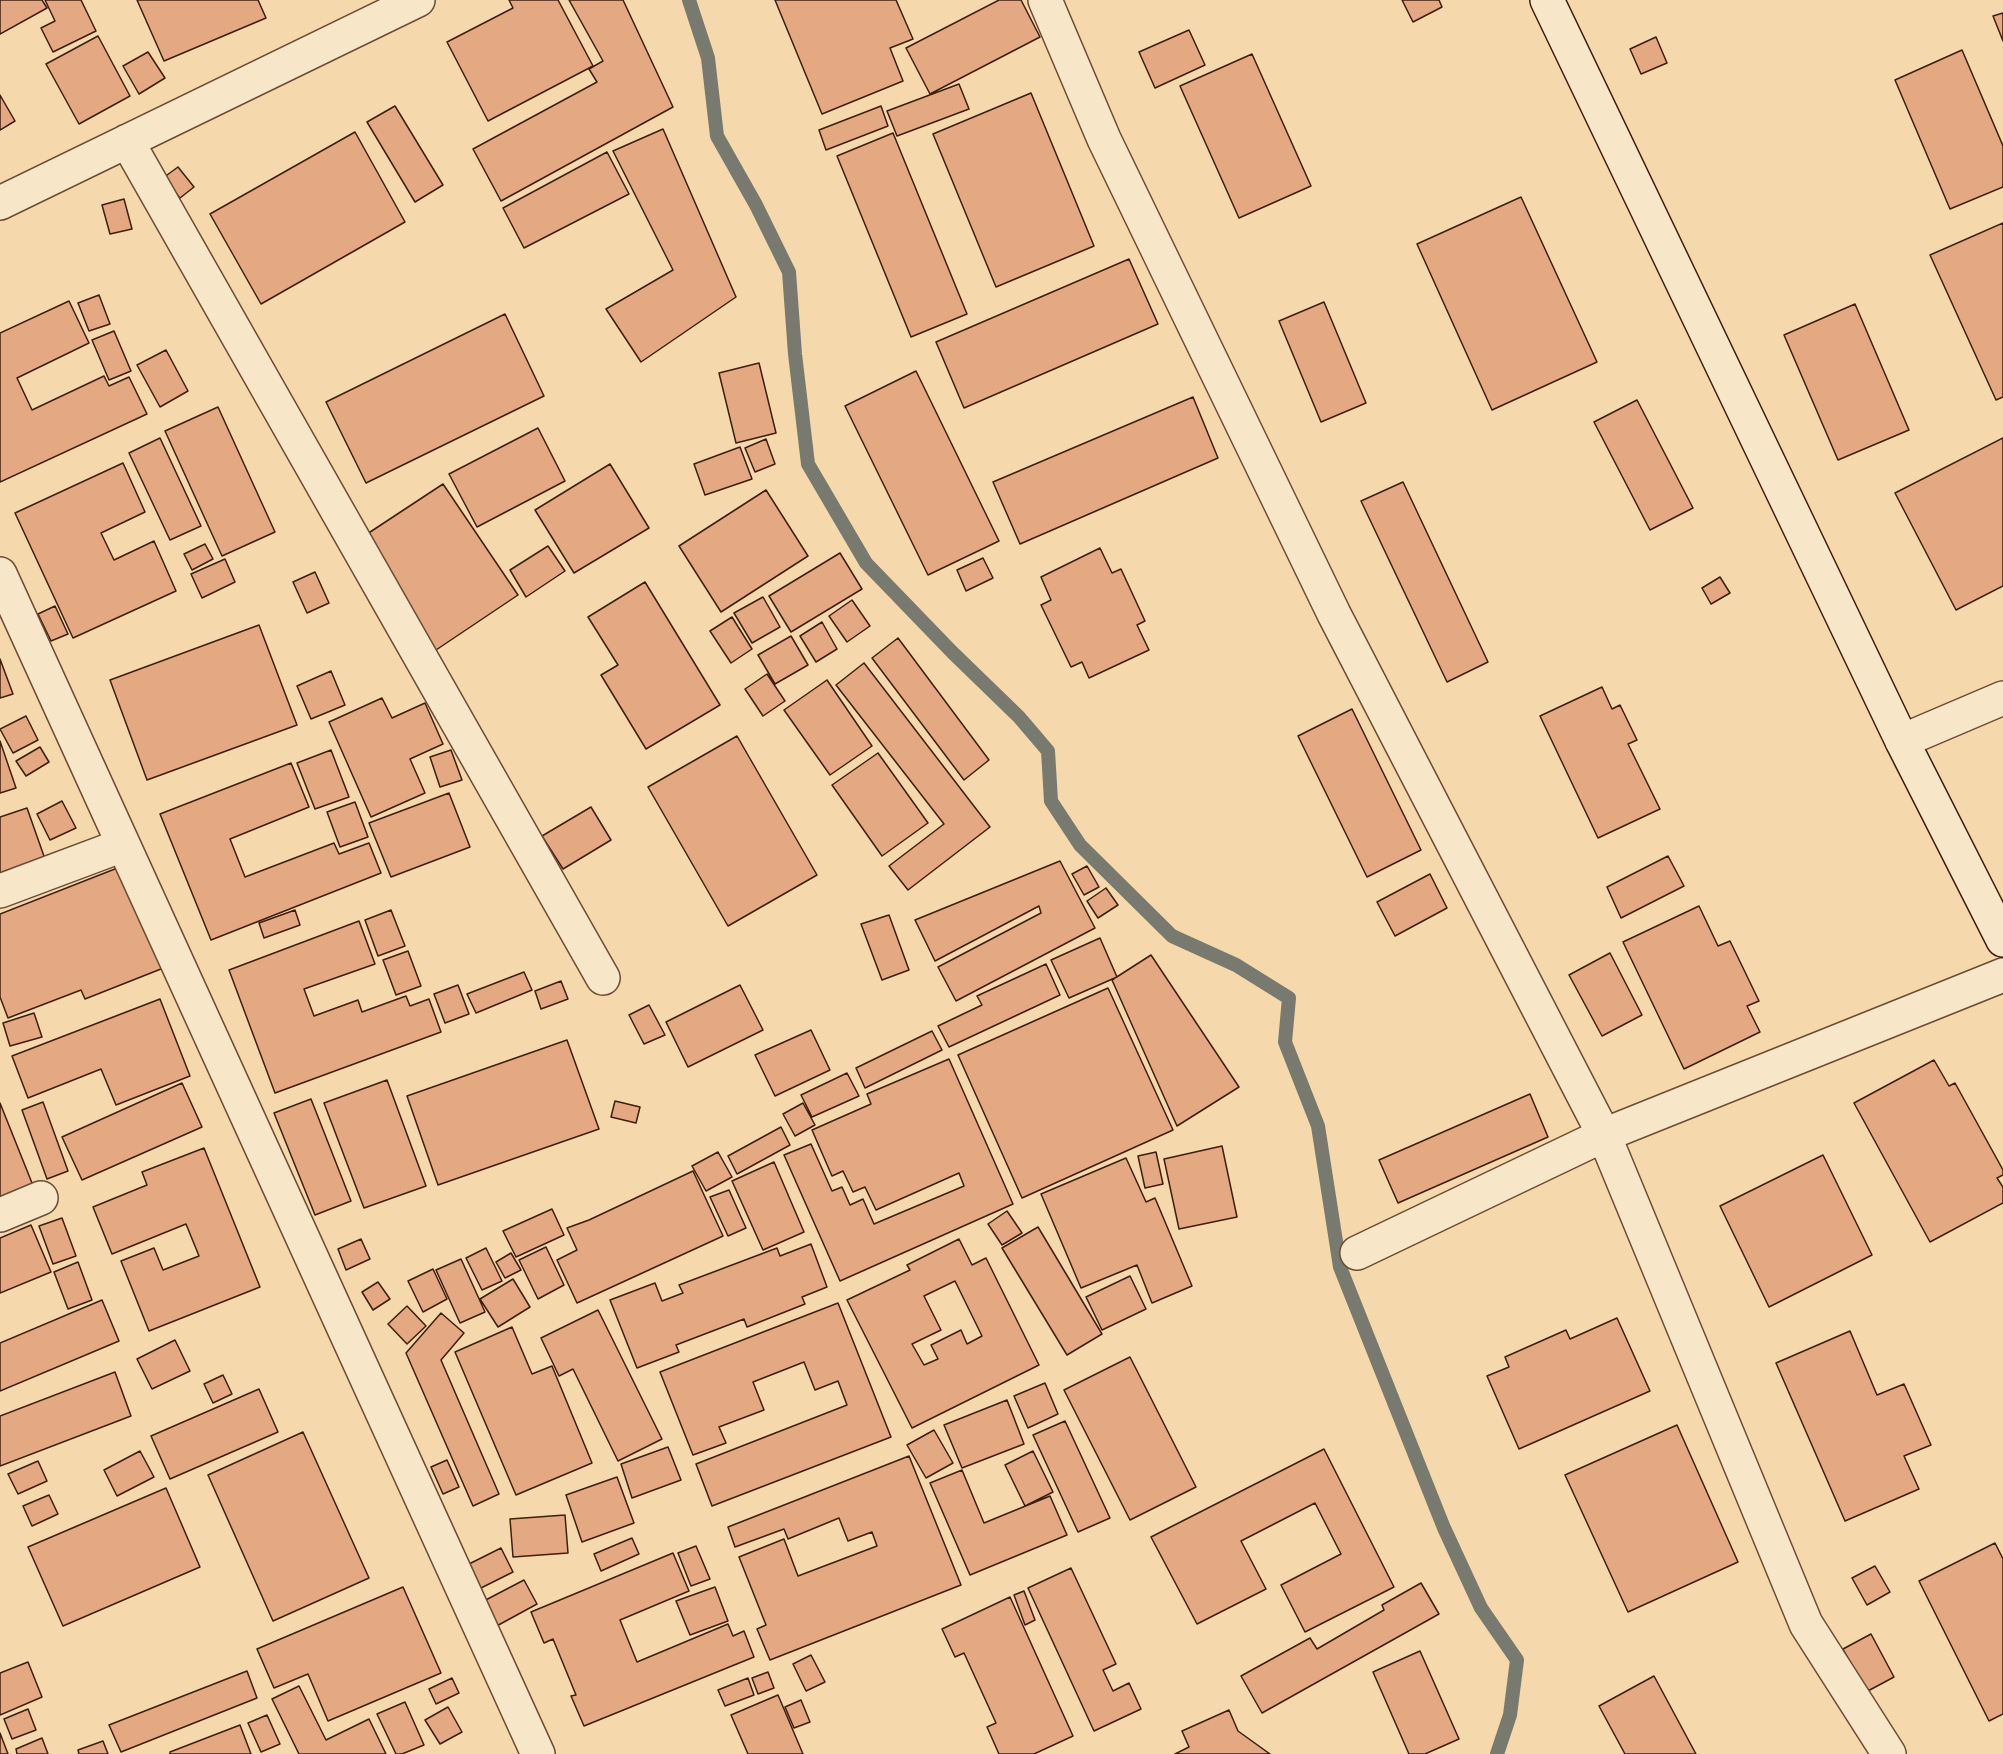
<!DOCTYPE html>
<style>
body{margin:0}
canvas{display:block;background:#f5d8ab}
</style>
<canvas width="2003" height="1754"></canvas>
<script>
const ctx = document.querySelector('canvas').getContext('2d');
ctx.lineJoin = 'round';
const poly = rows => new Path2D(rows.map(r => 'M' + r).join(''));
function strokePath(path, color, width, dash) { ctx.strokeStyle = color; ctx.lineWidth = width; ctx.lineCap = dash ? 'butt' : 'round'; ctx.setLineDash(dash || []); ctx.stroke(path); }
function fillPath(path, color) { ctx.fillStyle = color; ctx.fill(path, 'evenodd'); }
const stream = poly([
 [689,0,708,58,717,136,756,205,789,272,795,354,808,464,866,563,952,652,1019,717,1048,751,1051,801,1080,845,1172,936,1236,965,1289,998,1285,1042,1318,1126,1340,1267,1444,1528,1481,1608,1517,1660,1510,1715,1497,1754]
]);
const building = poly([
 [0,0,42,0,47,8,0,34,0,0],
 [45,0,81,0,96,31,53,52,41,28,55,21,45,0],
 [137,0,258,0,266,18,164,61,137,0],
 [509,0,558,0,593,66,488,121,447,42,513,8,509,0],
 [569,0,623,0,673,107,501,201,473,149,597,82,589,69,603,61,569,0],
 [775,0,896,0,913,39,890,48,903,81,822,114,775,0],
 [999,0,1021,0,1040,37,930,94,906,48,999,0],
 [1402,0,1439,0,1442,7,1413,22,1402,0],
 [2003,13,2003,41,1993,16,2003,13],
 [1189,30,1205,65,1155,88,1139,52,1189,30],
 [98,36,130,96,79,124,46,64,98,36],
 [1656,37,1667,63,1641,74,1630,49,1656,37],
 [1962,50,2003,146,2003,187,1950,209,1895,80,1962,50],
 [148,52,165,78,139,94,123,66,148,52],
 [1252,54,1311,186,1239,218,1180,86,1252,54],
 [959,84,969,109,897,136,887,111,959,84],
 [1031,93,1094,246,996,287,933,134,1031,93],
 [0,95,15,121,0,130,0,95],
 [395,106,443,185,415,202,367,122,395,106],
 [881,106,888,126,826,150,819,130,881,106],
 [663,129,736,297,641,362,606,309,673,270,613,151,663,129],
 [355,132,405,222,261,304,210,214,355,132],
 [893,133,967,314,911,337,837,156,893,133],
 [607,152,629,194,524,248,503,208,607,152],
 [178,167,194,187,180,198,163,178,178,167],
 [1521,197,1597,362,1492,410,1417,244,1521,197],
 [124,199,132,229,110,234,102,205,124,199],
 [2003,223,2003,397,1996,400,1930,255,2003,223],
 [1129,259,1158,324,964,408,936,342,1129,259],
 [99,295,110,324,89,331,78,303,99,295],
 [69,301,89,343,17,378,32,410,104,376,109,386,129,377,147,414,0,482,0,333,69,301],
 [1324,302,1366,403,1321,422,1279,321,1324,302],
 [1855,304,1909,430,1838,460,1784,335,1855,304],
 [505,314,544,396,366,483,326,402,505,314],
 [114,331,131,371,109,380,92,340,114,331],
 [166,350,188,391,160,407,137,365,166,350],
 [759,363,776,433,736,443,719,373,759,363],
 [916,371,999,541,928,575,845,406,916,371],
 [1193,397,1218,458,1020,544,993,482,1193,397],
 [1637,400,1693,508,1650,530,1594,422,1637,400],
 [218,407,275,532,222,556,165,431,218,407],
 [538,428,565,481,477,527,449,474,538,428],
 [160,438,201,526,170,540,129,453,160,438],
 [2003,438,2003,586,1956,610,1895,493,2003,438],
 [766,439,775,464,755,472,745,448,766,439],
 [740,447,752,479,705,495,694,464,740,447],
 [123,463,145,512,101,533,114,560,154,541,176,591,73,638,15,513,123,463],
 [610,464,649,528,574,573,535,510,610,464],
 [1403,482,1488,662,1447,682,1361,501,1403,482],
 [443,484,518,595,433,652,358,540,443,484],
 [766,490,808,556,721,612,679,546,766,490],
 [205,544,213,559,192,570,184,554,205,544],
 [548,546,565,571,526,597,510,570,548,546],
 [1100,548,1112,573,1121,569,1145,621,1137,625,1149,650,1089,678,1082,662,1071,667,1041,605,1051,600,1041,577,1100,548],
 [840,553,862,589,791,632,769,596,840,553],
 [983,558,993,578,966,591,957,570,983,558],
 [225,559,235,582,202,598,191,574,225,559],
 [315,572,329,603,307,613,293,582,315,572],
 [1720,577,1730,593,1711,604,1702,588,1720,577],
 [645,582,720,705,646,749,601,675,618,665,588,617,645,582],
 [763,597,780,627,752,643,734,613,763,597],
 [852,600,870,626,847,642,829,616,852,600],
 [55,606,68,634,51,641,38,614,55,606],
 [732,617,752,649,731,663,710,631,732,617],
 [822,622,837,649,816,662,800,636,822,622],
 [259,625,297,725,147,780,110,680,259,625],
 [791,636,808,665,775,684,758,655,791,636],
 [898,638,989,760,964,780,872,658,898,638],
 [0,659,13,694,0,698,0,659],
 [864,663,990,827,908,890,889,866,944,824,836,685,864,663],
 [331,671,345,705,311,719,297,686,331,671],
 [767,674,785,701,763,716,745,689,767,674],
 [827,680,872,746,830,775,784,710,827,680],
 [1602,687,1612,709,1620,705,1637,740,1628,744,1660,809,1598,838,1540,716,1602,687],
 [382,698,392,718,425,703,443,744,410,759,425,793,371,817,329,722,382,698],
 [1352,709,1421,850,1367,877,1298,736,1352,709],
 [26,716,38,740,13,753,0,729,26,716],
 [737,736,817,875,728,926,648,787,737,736],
 [0,741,16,788,0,793,0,741],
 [40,747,49,762,26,776,16,761,40,747],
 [331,750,349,797,315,809,297,763,331,750],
 [451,750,462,780,440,787,430,757,451,750],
 [878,753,928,823,882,856,832,785,878,753],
 [291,763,309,807,230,839,245,877,334,843,339,854,369,843,381,873,211,940,160,814,291,763],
 [449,793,470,847,391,877,369,823,449,793],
 [62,801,76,828,50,840,37,814,62,801],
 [355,802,368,837,340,847,327,812,355,802],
 [591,807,611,840,563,869,542,836,591,807],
 [27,808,45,859,0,875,0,817,27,808],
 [1668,856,1684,886,1621,918,1607,887,1668,856],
 [1060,861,1095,928,956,1001,938,967,1041,913,1039,906,935,961,915,920,1060,861],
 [125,865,166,967,85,999,81,990,8,1018,0,997,0,914,125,865],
 [1087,866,1099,887,1084,895,1072,874,1087,866],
 [1430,874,1447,908,1395,936,1377,902,1430,874],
 [1106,888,1118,905,1098,918,1087,901,1106,888],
 [1699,906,1718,946,1730,941,1759,1001,1747,1006,1760,1032,1684,1069,1623,942,1699,906],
 [295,910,300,925,264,938,259,923,295,910],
 [391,910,405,946,378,956,365,920,391,910],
 [889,915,909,970,882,980,861,924,889,915],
 [359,921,375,964,304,989,314,1016,358,1000,362,1012,406,996,410,1006,429,999,441,1032,275,1093,229,970,359,921],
 [1100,938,1117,977,1069,998,1051,960,1100,938],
 [408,951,421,986,396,995,383,960,408,951],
 [1610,953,1642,1015,1602,1036,1569,975,1610,953],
 [1151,955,1239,1087,1177,1126,1112,980,1151,955],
 [1046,964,1060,995,949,1047,938,1026,982,1005,977,996,1046,964],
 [524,972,532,990,476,1013,467,994,524,972],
 [561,981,568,999,541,1009,535,991,561,981],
 [458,985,469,1014,445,1023,434,994,458,985],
 [740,985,763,1030,688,1067,666,1022,740,985],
 [1108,988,1173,1130,1022,1198,958,1055,1108,988],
 [160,999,190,1076,116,1105,101,1069,28,1098,12,1056,160,999],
 [649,1005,665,1035,644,1044,629,1015,649,1005],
 [34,1013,42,1037,10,1046,3,1023,34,1013],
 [811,1030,830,1070,775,1096,755,1055,811,1030],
 [932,1031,942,1050,865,1088,856,1068,932,1031],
 [567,1040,599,1129,438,1185,407,1096,567,1040],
 [949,1059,1013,1204,840,1281,784,1155,811,1144,832,1191,842,1187,850,1205,863,1199,874,1224,964,1186,959,1173,876,1210,865,1187,853,1192,843,1171,832,1176,812,1130,871,1104,867,1094,949,1059],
 [1934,1060,1949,1086,1955,1083,2003,1170,2003,1175,1997,1178,2003,1187,2003,1203,1930,1242,1854,1103,1934,1060],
 [847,1073,859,1096,812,1117,801,1095,847,1073],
 [387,1080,426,1186,364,1208,324,1103,387,1080],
 [182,1083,202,1127,82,1180,62,1137,182,1083],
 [1530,1094,1548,1137,1398,1203,1379,1160,1530,1094],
 [311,1099,351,1201,315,1215,274,1113,311,1099],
 [615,1101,640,1107,636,1123,611,1117,615,1101],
 [43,1102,68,1171,47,1179,22,1110,43,1102],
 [0,1103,34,1188,0,1201,0,1103],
 [803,1103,815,1125,795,1136,783,1114,803,1103],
 [781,1127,790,1145,737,1174,728,1156,781,1127],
 [1222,1146,1237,1217,1179,1229,1164,1159,1222,1146],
 [204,1148,260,1287,149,1331,121,1261,154,1248,163,1270,199,1256,186,1224,112,1254,93,1207,147,1185,142,1172,204,1148],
 [718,1152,732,1177,706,1191,692,1166,718,1152],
 [1156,1152,1163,1184,1145,1188,1138,1156,1156,1152],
 [1823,1155,1872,1255,1769,1307,1720,1206,1823,1155],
 [1126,1158,1146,1202,1155,1198,1192,1286,1152,1303,1137,1265,1081,1288,1041,1194,1126,1158],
 [774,1162,804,1232,763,1250,732,1181,774,1162],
 [693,1171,723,1236,577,1303,557,1260,577,1250,567,1228,589,1220,693,1171],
 [729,1190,746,1228,728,1236,710,1197,729,1190],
 [552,1209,564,1235,516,1257,503,1231,552,1209],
 [1007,1211,1022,1233,1002,1245,988,1224,1007,1211],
 [62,1218,76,1256,53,1264,39,1226,62,1218],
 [31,1225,51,1272,0,1293,0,1238,31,1225],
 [1038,1227,1102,1334,1067,1355,1002,1248,1038,1227],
 [361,1239,370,1259,346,1270,338,1249,361,1239],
 [959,1239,972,1265,986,1258,1039,1365,912,1428,847,1300,910,1270,907,1265,959,1239],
 [955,1281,982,1336,967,1344,961,1330,931,1345,938,1359,924,1365,912,1344,941,1330,924,1296,955,1281],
 [811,1244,827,1287,802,1297,805,1304,747,1327,744,1319,676,1345,679,1352,637,1368,610,1300,655,1283,662,1301,683,1293,679,1285,777,1248,780,1256,811,1244],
 [546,1247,564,1285,538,1299,519,1260,546,1247],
 [486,1248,502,1281,482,1290,466,1258,486,1248],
 [511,1253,521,1270,505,1278,496,1262,511,1253],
 [461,1259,485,1312,460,1323,436,1270,461,1259],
 [78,1262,92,1300,68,1309,54,1272,78,1262],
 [433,1269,447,1299,423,1312,408,1281,433,1269],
 [1130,1276,1146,1309,1102,1330,1086,1297,1130,1276],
 [513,1279,530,1307,498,1327,480,1299,513,1279],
 [378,1282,390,1299,373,1310,362,1292,378,1282],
 [102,1300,119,1341,0,1391,0,1343,102,1300],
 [838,1303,891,1437,712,1506,696,1464,847,1405,838,1381,815,1390,804,1362,753,1382,764,1410,719,1427,726,1443,693,1455,660,1372,838,1303],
 [407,1306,426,1326,407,1344,388,1324,407,1306],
 [598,1310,662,1439,618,1461,573,1369,559,1376,541,1338,598,1310],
 [441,1313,464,1333,441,1360,499,1494,473,1506,406,1353,441,1313],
 [1617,1318,1650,1391,1519,1449,1487,1376,1509,1367,1505,1357,1566,1330,1570,1339,1617,1318],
 [512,1327,532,1374,552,1366,592,1463,516,1495,455,1352,512,1327],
 [1850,1331,1877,1395,1904,1384,1931,1445,1904,1456,1919,1489,1845,1521,1776,1363,1850,1331],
 [175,1340,190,1371,152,1389,137,1359,175,1340],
 [1130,1357,1196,1487,1130,1520,1064,1390,1130,1357],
 [115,1372,131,1416,0,1466,0,1416,115,1372],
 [223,1375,232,1394,213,1403,204,1384,223,1375],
 [1045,1383,1058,1414,1028,1428,1014,1396,1045,1383],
 [259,1389,278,1432,170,1479,151,1436,259,1389],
 [1007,1400,1024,1444,962,1468,944,1425,1007,1400],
 [1065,1421,1110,1518,1078,1532,1033,1435,1065,1421],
 [1677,1425,1738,1562,1628,1612,1565,1475,1677,1425],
 [934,1430,953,1463,926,1478,907,1445,934,1430],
 [303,1432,369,1578,273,1621,208,1475,303,1432],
 [668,1447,681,1480,632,1498,621,1464,668,1447],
 [1324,1449,1394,1587,1305,1632,1281,1585,1341,1554,1315,1503,1241,1541,1266,1589,1197,1624,1151,1537,1324,1449],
 [140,1451,154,1477,117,1496,104,1470,140,1451],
 [1033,1451,1053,1492,1025,1506,1005,1465,1033,1451],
 [909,1456,961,1585,770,1660,757,1629,766,1625,739,1557,784,1539,798,1576,877,1546,872,1532,848,1541,839,1518,788,1539,784,1529,735,1547,728,1527,909,1456],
 [447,1460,459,1487,443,1494,431,1467,447,1460],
 [38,1461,47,1481,18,1494,8,1474,38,1461],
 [962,1470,984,1523,1050,1496,1067,1535,970,1575,930,1483,962,1470],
 [617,1477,634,1523,582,1542,566,1495,617,1477],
 [166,1488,200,1567,63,1626,28,1547,166,1488],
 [49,1495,58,1514,32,1526,23,1506,49,1495],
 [565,1515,568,1553,513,1557,510,1519,565,1515],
 [632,1538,639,1554,601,1571,594,1554,632,1538],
 [1995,1543,2003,1559,2003,1714,1989,1721,1919,1581,1995,1543],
 [696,1546,710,1579,691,1586,678,1553,696,1546],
 [501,1548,513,1572,477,1590,465,1566,501,1548],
 [673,1553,689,1591,620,1620,637,1662,728,1624,733,1636,744,1631,754,1657,584,1726,571,1696,576,1695,553,1639,544,1643,531,1612,673,1553],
 [1875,1566,1890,1592,1867,1605,1852,1578,1875,1566],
 [1071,1568,1116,1664,1103,1670,1113,1691,1129,1683,1141,1709,1094,1731,1028,1588,1071,1568],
 [524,1580,537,1604,493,1628,480,1603,524,1580],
 [1421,1583,1439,1614,1262,1713,1241,1676,1310,1638,1317,1649,1384,1610,1382,1605,1421,1583],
 [403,1587,441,1673,328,1721,308,1674,274,1688,257,1649,403,1587],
 [715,1587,728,1621,690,1635,676,1601,715,1587],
 [1024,1591,1035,1620,1025,1625,1014,1595,1024,1591],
 [1010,1597,1073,1736,1034,1754,999,1754,987,1727,996,1723,964,1653,955,1657,942,1629,1010,1597],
 [1871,1634,1894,1677,1866,1692,1843,1649,1871,1634],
 [1420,1651,1459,1739,1425,1754,1409,1754,1373,1672,1420,1651],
 [811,1655,825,1682,806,1691,793,1664,811,1655],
 [28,1662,42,1697,0,1715,0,1673,28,1662],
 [247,1671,257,1698,121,1752,109,1725,247,1671],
 [768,1672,774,1688,758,1694,752,1678,768,1672],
 [1654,1676,1696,1754,1625,1754,1599,1706,1654,1676],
 [452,1678,459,1693,436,1704,429,1689,452,1678],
 [748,1678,754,1695,725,1706,718,1690,748,1678],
 [299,1686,326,1740,369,1719,386,1754,299,1754,272,1699,299,1686],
 [778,1695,803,1754,748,1754,731,1715,778,1695],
 [801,1700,810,1722,794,1728,785,1707,801,1700],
 [405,1702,424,1745,402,1754,396,1754,377,1714,405,1702],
 [448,1707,462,1732,440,1744,425,1720,448,1707],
 [28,1709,36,1730,12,1739,4,1719,28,1709],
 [1229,1710,1238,1731,1270,1754,1175,1754,1189,1747,1182,1731,1229,1710],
 [267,1715,280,1744,261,1752,248,1723,267,1715],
 [240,1725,251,1754,170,1754,170,1752,240,1725],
 [0,1733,8,1754,0,1754,0,1733],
 [42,1738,48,1754,17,1754,16,1749,42,1738],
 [103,1741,108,1754,79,1754,78,1750,103,1741]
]);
const street = poly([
 [1045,0,1104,139,1334,614,1604,1135,1806,1624,1889,1754],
 [127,141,603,978],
 [0,203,418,0],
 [0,574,538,1754],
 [1902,741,2003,698],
 [0,891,123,845],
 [0,1215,41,1198],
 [1357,1253,1604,1135,2003,975]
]);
const secondary = poly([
 [1547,0,1902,741,2003,940]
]);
strokePath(stream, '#787a6f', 14);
fillPath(building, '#e4a983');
strokePath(building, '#3f1e0c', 1.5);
strokePath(street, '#6c4c34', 36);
strokePath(secondary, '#3f1e0c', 36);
strokePath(street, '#f8e6c8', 33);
strokePath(secondary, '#f8e6c8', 33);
</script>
